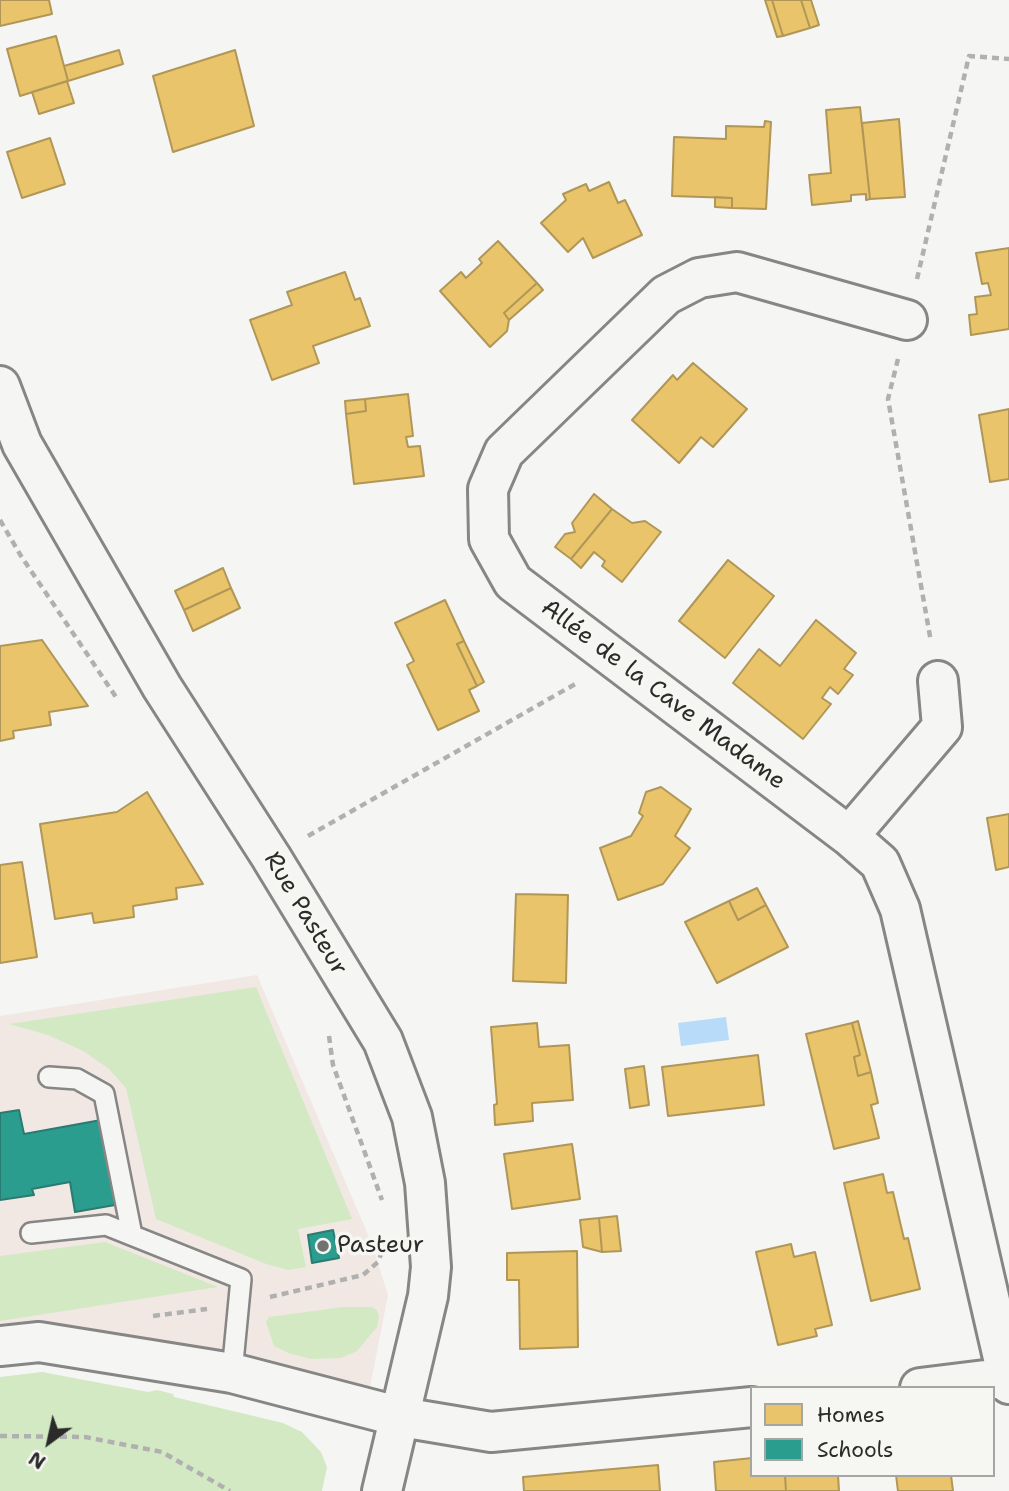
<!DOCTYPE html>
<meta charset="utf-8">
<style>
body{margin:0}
#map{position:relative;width:1009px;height:1491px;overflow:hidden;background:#f5f5f3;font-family:"Shantell Sans",sans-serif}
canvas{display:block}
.legend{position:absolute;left:750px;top:1386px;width:245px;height:91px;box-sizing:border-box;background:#f6f6f2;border:2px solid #a5a5a2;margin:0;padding:9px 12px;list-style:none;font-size:21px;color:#2b2b2b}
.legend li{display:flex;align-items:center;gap:14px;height:35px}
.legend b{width:35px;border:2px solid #a5a5a2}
.north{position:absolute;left:14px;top:1407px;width:70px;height:70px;-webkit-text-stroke:5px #f6f6f2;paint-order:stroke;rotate:213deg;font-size:19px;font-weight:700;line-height:28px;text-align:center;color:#2b2b2b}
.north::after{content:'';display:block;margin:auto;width:24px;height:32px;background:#2b2b2b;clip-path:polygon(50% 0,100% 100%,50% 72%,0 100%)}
</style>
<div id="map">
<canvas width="1009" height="1491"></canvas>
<ul class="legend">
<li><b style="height:19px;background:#e9c46a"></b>Homes</li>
<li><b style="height:19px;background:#2a9d8f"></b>Schools</li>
</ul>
<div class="north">N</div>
</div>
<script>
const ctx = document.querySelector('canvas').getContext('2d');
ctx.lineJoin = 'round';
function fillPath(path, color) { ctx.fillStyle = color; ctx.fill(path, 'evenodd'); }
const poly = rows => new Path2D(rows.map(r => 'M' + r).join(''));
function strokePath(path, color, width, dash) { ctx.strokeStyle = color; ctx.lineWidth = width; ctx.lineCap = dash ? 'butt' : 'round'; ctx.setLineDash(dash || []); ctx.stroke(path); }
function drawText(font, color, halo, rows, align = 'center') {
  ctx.font = font + ' "Shantell Sans",sans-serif'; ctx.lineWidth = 7; ctx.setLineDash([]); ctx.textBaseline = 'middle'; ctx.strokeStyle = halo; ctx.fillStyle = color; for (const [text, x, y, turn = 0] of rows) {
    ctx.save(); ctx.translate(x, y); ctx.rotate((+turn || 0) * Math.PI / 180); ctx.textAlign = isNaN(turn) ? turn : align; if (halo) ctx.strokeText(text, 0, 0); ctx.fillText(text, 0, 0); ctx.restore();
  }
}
const built = poly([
 [257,975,372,1244,388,1295,366,1408,0,1346,0,1016]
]);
const green = poly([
 [256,987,352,1219,298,1229,306,1267,289,1270,266,1264,156,1219,126,1088,109,1069,85,1052,48,1035,9,1024],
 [105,1242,218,1287,0,1321,0,1256],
 [343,1307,371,1307,377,1310,379,1317,377,1327,357,1351,341,1358,311,1359,288,1353,274,1346,266,1322,269,1317],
 [42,1372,148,1392,157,1390,173,1394,174,1397,283,1423,302,1432,321,1452,327,1467,322,1491,0,1491,0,1377]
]);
const water = poly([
 [726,1017,729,1040,681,1046,678,1023]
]);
const homes = poly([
 [0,0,49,0,52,14,0,26,0,0],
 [765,0,772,0,783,36,777,37,765,0],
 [772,0,801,0,810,28,783,36,772,0],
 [801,0,811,0,819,25,810,28,801,0],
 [56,36,68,81,20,96,7,49,56,36],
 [119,50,123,64,68,81,64,66,119,50],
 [235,50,254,126,173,152,153,76,235,50],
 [67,81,74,103,39,114,32,92,67,81],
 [860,107,870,199,866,200,866,194,851,195,851,201,812,205,809,175,831,173,826,110,860,107],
 [899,119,905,197,870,199,862,123,899,119],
 [765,121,771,122,766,209,732,208,732,198,672,196,674,137,726,139,726,126,764,127,765,121],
 [50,138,65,184,22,198,7,152,50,138],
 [609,182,618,203,625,200,642,235,593,258,583,238,568,252,541,223,566,200,563,194,586,184,589,191,609,182],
 [715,197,732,198,732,208,715,207,715,197],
 [498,241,537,283,504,313,509,320,507,331,490,347,440,291,461,272,466,278,482,263,479,259,498,241],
 [1009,248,1009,329,971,335,969,315,977,314,975,297,991,295,988,283,982,284,976,253,1009,248],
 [345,272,355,300,360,298,370,326,313,346,319,363,272,380,250,320,292,305,287,292,345,272],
 [537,283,543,290,509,320,504,313,537,283],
 [693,363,747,409,713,447,701,437,679,463,632,420,673,375,677,380,693,363],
 [408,394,413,436,406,437,408,447,420,446,424,476,354,484,346,414,366,411,365,399,408,394],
 [365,399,366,411,346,414,345,401,365,399],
 [1009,409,1009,479,990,482,979,415,1009,409],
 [594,494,612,509,571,559,555,547,565,534,575,532,572,523,594,494],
 [612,509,632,523,645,521,661,532,622,582,602,566,605,561,594,552,581,568,571,559,612,509],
 [728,560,774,596,725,658,679,621,728,560],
 [223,568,231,588,184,610,175,591,223,568],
 [231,588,240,608,193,631,184,610,231,588],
 [445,600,464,641,457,644,477,686,469,690,479,711,438,730,407,665,414,661,395,623,445,600],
 [816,620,856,653,844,669,853,675,838,694,830,687,822,698,831,704,803,739,733,683,759,649,780,666,816,620],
 [42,640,88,706,49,712,51,725,13,731,14,738,0,741,0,646,42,640],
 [464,641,484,682,477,686,457,644,464,641],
 [661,787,691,809,675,836,690,848,663,884,618,900,600,848,631,836,643,816,639,813,646,792,661,787],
 [147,792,203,884,176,888,177,899,133,906,134,917,94,923,92,913,55,919,40,824,117,812,147,792],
 [1009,814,1009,867,996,870,987,818,1009,814],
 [22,862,37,957,0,963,0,865,22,862],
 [757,888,766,905,738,920,729,901,757,888],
 [516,894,568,895,566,983,513,981,516,894],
 [729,901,738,920,766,905,788,947,717,983,685,922,729,901],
 [858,1021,871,1072,858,1076,854,1057,860,1055,852,1023,858,1021],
 [537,1023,539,1047,569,1045,573,1100,532,1103,533,1121,495,1125,494,1105,497,1104,491,1027,537,1023],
 [852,1023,860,1055,854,1057,858,1076,871,1072,878,1103,871,1105,879,1138,834,1149,806,1034,852,1023],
 [758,1055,764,1105,668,1116,662,1067,758,1055],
 [644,1066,649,1105,630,1108,625,1069,644,1066],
 [572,1144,580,1199,512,1209,504,1154,572,1144],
 [883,1174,887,1193,893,1192,904,1239,908,1238,920,1289,871,1301,844,1183,883,1174],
 [617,1216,621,1251,602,1252,599,1218,617,1216],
 [599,1218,602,1252,583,1247,580,1220,599,1218],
 [791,1244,794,1257,815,1252,832,1325,815,1329,817,1336,778,1345,756,1252,791,1244],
 [577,1251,578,1347,520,1349,519,1280,507,1280,507,1253,577,1251],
 [752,1458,752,1475,785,1475,786,1491,716,1491,714,1462,752,1458],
 [658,1465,660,1491,524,1491,523,1477,658,1465],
 [785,1475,838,1475,839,1491,786,1491,785,1475],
 [896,1475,951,1475,953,1491,898,1491,896,1475]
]);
const schools = poly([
 [19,1110,24,1134,101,1120,115,1205,75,1212,70,1182,32,1189,34,1195,0,1200,0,1113,19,1110],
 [333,1230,339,1258,312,1263,308,1235,333,1230]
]);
const path = poly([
 [917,279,969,56,1009,59],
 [898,359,888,399,931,642],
 [0,520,21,556,116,697],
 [308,836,577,683],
 [329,1036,333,1065,382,1200],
 [270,1297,363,1275,378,1262,385,1244],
 [153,1316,207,1309],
 [0,1436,85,1437,162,1452,230,1491]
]);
const lane = poly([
 [49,1077,77,1079,104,1094,132,1235],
 [31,1233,106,1225,241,1279,232,1373]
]);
const street = poly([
 [907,320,737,272,699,278,666,295,504,452,488,489,489,539,513,582,849,836,880,863,900,909,1009,1384],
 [849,836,942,727,938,681],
 [0,1346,39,1342,232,1373,401,1417,491,1432,752,1407],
 [920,1388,1009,1377]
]);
const secondary = poly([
 [0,386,22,444,162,687,271,857,383,1041,412,1117,425,1183,431,1267,428,1296,382,1491]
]);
const markers = [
 [323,1246,7,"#727271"]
];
const streetNames = [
 ["Allée de la Cave Madame",663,695,37],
 ["Rue Pasteur",305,914,59]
];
const poiNames = [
 ["Pasteur",337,1246]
];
fillPath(built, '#f1e8e4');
fillPath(green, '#d3e9c3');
fillPath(water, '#b7dbf8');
fillPath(homes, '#e9c46a');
strokePath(homes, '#b09657', 2);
fillPath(schools, '#2a9d8f');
strokePath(schools, '#2a7b71', 2);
strokePath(lane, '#868685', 24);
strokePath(street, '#868685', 44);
strokePath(secondary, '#868685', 44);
strokePath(path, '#b0b0af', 4.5, [7, 5]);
strokePath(lane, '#f5f5f3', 19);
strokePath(street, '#f5f5f3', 38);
strokePath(secondary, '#f5f5f3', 38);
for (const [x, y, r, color] of markers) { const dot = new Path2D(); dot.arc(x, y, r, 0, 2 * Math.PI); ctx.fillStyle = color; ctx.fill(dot); strokePath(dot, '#f6f6f2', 2.5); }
drawText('24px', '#2b2b2b', '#f6f6f2', streetNames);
drawText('24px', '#2b2b2b', '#f6f6f2', poiNames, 'left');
</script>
